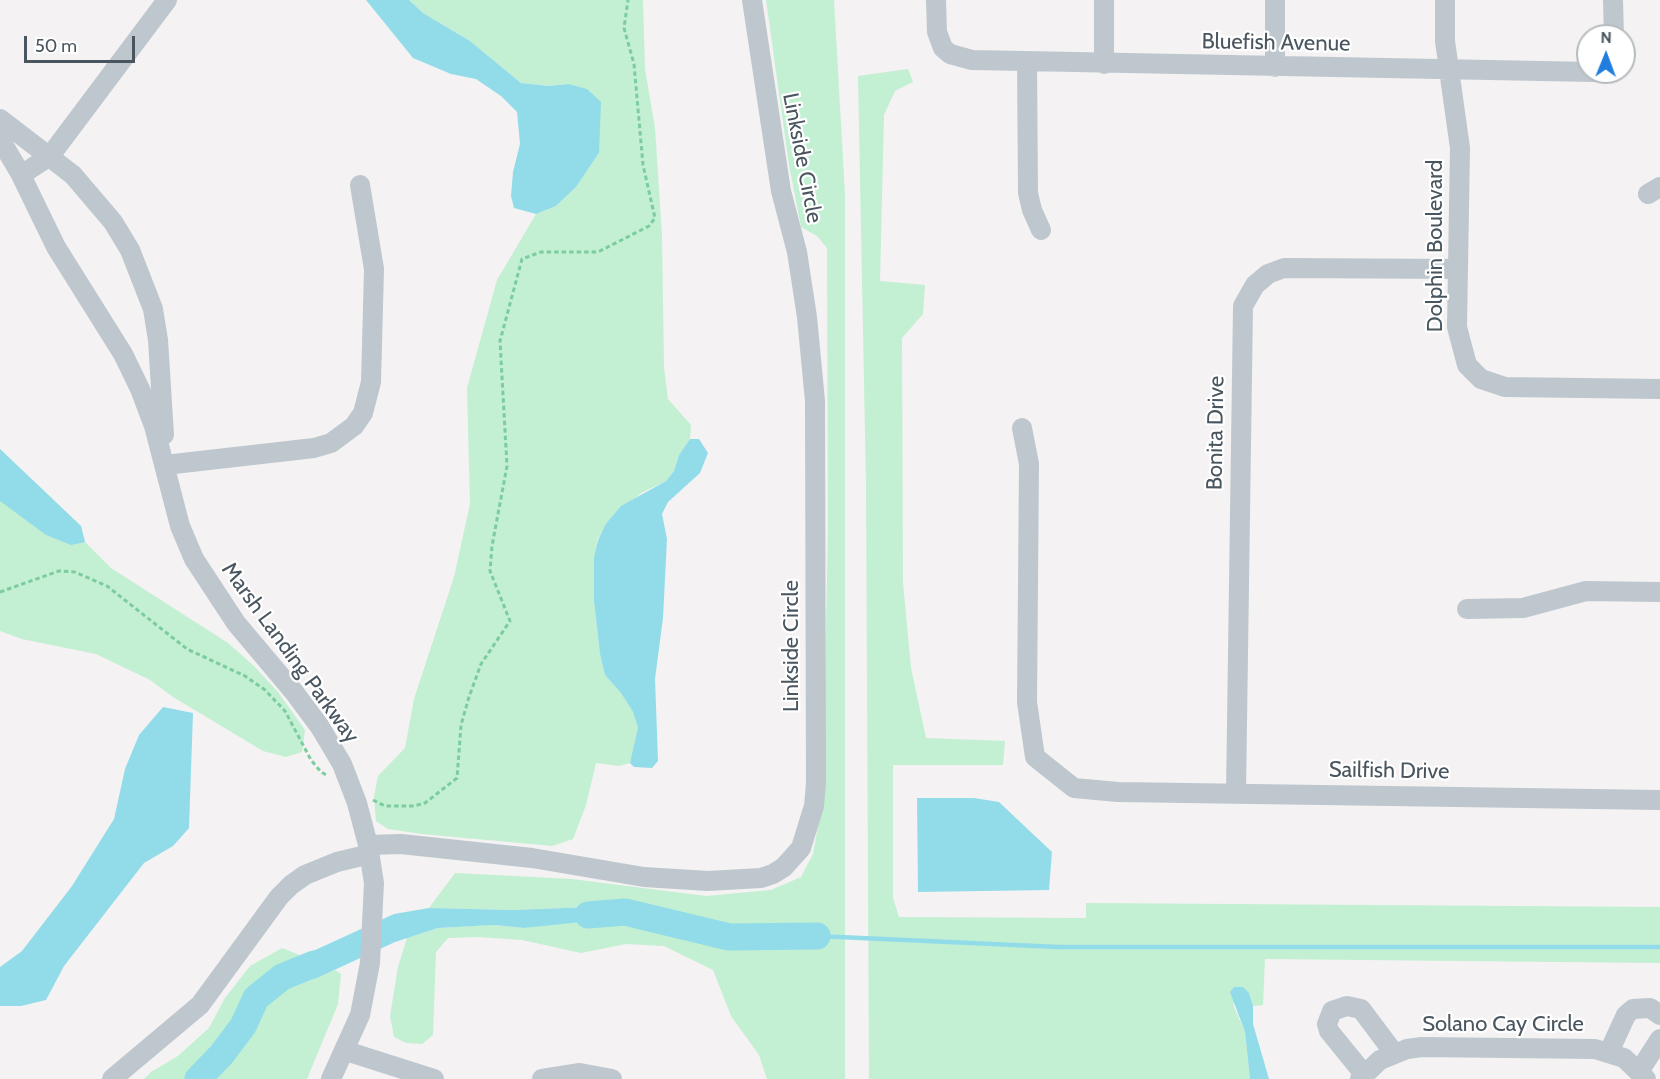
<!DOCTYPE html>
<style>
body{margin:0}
#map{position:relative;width:1660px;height:1079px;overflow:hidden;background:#f4f2f2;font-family:Cabin,sans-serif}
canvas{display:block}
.north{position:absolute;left:1576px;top:24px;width:60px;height:60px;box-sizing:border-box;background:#fff;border:2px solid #b7bbbf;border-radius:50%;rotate:1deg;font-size:16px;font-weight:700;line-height:24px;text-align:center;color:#4a565f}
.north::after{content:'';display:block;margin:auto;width:21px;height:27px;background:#217edf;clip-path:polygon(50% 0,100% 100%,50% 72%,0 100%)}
.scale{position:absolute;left:24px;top:36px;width:111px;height:27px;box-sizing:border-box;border:3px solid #4a565f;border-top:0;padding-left:8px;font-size:18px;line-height:21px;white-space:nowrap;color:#4a565f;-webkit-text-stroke:4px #fff;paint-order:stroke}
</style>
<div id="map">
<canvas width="1660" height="1079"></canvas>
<div class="north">N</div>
<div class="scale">50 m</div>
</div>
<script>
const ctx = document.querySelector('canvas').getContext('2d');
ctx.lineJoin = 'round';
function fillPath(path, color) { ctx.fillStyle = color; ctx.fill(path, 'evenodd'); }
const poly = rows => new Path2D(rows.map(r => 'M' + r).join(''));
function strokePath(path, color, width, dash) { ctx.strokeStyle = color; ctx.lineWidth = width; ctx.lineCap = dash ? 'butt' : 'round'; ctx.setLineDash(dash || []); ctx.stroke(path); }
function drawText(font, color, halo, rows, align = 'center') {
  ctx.font = font + ' Cabin,sans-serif'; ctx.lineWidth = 4.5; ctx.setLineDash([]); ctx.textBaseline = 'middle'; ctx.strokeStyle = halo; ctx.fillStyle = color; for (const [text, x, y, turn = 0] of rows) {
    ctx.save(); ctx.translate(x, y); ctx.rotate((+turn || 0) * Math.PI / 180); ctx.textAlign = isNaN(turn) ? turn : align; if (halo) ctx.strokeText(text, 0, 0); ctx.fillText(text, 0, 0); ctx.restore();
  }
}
const green = poly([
 [409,0,643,0,645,69,655,128,662,236,664,368,668,399,691,425,690,439,679,455,674,471,666,481,641,493,605,525,597,540,594,601,600,654,605,675,621,693,633,712,638,728,637,739,630,763,619,766,596,763,586,805,573,839,552,846,422,834,388,829,376,821,374,796,378,776,405,748,414,699,454,577,470,504,467,388,497,280,536,214,556,206,576,187,599,153,568,84,549,86,521,83,470,41,423,13],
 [766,0,834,0,845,195,845,1079,767,1079,759,1055,731,1016,713,970,664,946,626,944,581,953,522,940,478,937,448,938,436,952,433,1035,422,1044,406,1043,394,1037,390,1016,398,967,407,938,438,928,494,925,524,928,625,912,616,906,513,910,429,908,455,873,572,879,706,896,771,890,801,877,813,854,823,798,828,524,827,248,817,236,801,227,789,165],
 [908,69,913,82,895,91,884,115,880,281,925,285,923,314,902,338,903,583,911,668,926,738,1005,741,1003,765,893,765,893,898,899,917,1086,918,1086,903,1660,907,1660,963,1265,959,1263,1005,1253,1006,1249,993,1233,1005,1245,1032,1250,1079,869,1079,866,483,858,76],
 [0,449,81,526,85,542,111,568,228,643,254,666,278,692,305,730,302,752,286,757,263,751,173,697,150,680,96,654,22,639,0,631],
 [282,948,302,956,289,966,317,978,335,970,341,974,338,1004,307,1079,144,1079,151,1072,178,1056,209,1028,225,998,250,966]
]);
const water = poly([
 [366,0,409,0,423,13,470,41,521,83,549,86,568,84,587,89,601,102,599,153,576,187,556,206,536,214,514,208,511,196,513,172,520,144,517,112,501,96,476,79,451,74,413,58],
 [690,439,699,439,708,453,700,473,668,502,662,514,667,539,663,618,655,679,658,761,652,768,634,767,630,763,638,728,633,712,621,693,605,675,600,654,594,601,594,558,598,540,605,525,621,506,666,481,674,471,679,455],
 [0,449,81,526,85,542,71,545,46,535,0,501],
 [163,707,193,713,189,828,173,846,144,863,64,966,46,1000,21,1006,0,1006,0,967,22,951,72,886,114,819,125,769,139,735],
 [917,798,974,798,999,802,1052,852,1049,890,918,892],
 [617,906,625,912,619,918,524,928,494,925,438,928,395,942,317,978,297,981,282,977,289,966,302,956,394,914,429,908,513,910],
 [1234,987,1243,987,1249,993,1253,1006,1253,1024,1269,1079,1250,1079,1245,1032,1230,992]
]);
const stream = poly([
 [817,936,1058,947,1660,947]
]);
const river = poly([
 [588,915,625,912,729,937,817,936],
 [198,1079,222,1054,243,1026,256,998,282,977,314,964]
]);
const path = poly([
 [0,592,59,571,75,572,107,586,187,649,245,676,265,690,285,711,311,760,321,772,328,776],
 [373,800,385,806,414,806,425,803,457,778,461,725,469,697,481,664,510,621,490,571,492,546,507,466,500,341,522,259,541,252,598,252,649,226,655,218,643,165,634,64,624,28,628,0]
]);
const minor = poly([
 [936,0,937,32,943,48,950,54,972,60,1593,72],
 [1275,0,1275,67],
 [1445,0,1445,41,1460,148,1457,327,1467,365,1481,379,1505,387,1660,389],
 [1613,0,1614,36],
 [1027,62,1028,193,1032,210,1041,230],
 [1104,64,1104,0],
 [0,119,73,175,113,222,130,250,153,309,158,340,164,435],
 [0,139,20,173,56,247,123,354,140,389,154,426,180,526,194,559,236,623,294,692,320,727,342,764,357,803,368,845,374,883,370,963,360,1015,331,1079],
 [21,175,50,156,167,0],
 [1648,194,1660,187],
 [1022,428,1029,464,1027,702,1035,757,1074,788,1118,792,1660,800],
 [165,465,314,448,331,443,354,426,363,413,371,382,374,269,360,185],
 [1467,609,1523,608,1586,591,1660,592],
 [1236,793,1243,306,1255,285,1268,274,1284,268,1458,269],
 [368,845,401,844,532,858,644,877,708,881,761,878,773,874,784,867,801,848,814,806,816,783,815,401,807,317,797,252,781,191,752,0],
 [346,1051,434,1079],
 [1609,1052,1626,1015,1633,1009,1650,1008,1660,1015],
 [1640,1070,1660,1039],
 [1364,1074,1329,1031,1327,1024,1332,1011,1347,1006,1361,1009,1394,1053],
 [112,1079,200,1005,279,897,291,885,305,875,337,862,370,854],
 [542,1079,580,1073,612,1079],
 [1360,1079,1380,1060,1407,1049,1422,1047,1595,1049,1624,1058,1646,1079]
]);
const streetNames = [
 ["Bluefish Avenue",1276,43,1],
 ["Linkside Circle",802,158,79],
 ["Dolphin Boulevard",1436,246,-90],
 ["Bonita Drive",1216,433,-89],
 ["Linkside Circle",792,646,-90],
 ["Marsh Landing Parkway",290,653,54],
 ["Sailfish Drive",1389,771,1],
 ["Solano Cay Circle",1503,1025]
];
fillPath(green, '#c3efd2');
fillPath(water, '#92dcea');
strokePath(stream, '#92dcea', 4.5);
strokePath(river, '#92dcea', 27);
strokePath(path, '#7ccca0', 3, [4.5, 3]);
strokePath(minor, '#bec7ce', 20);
drawText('22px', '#4a565f', '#fff', streetNames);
</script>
